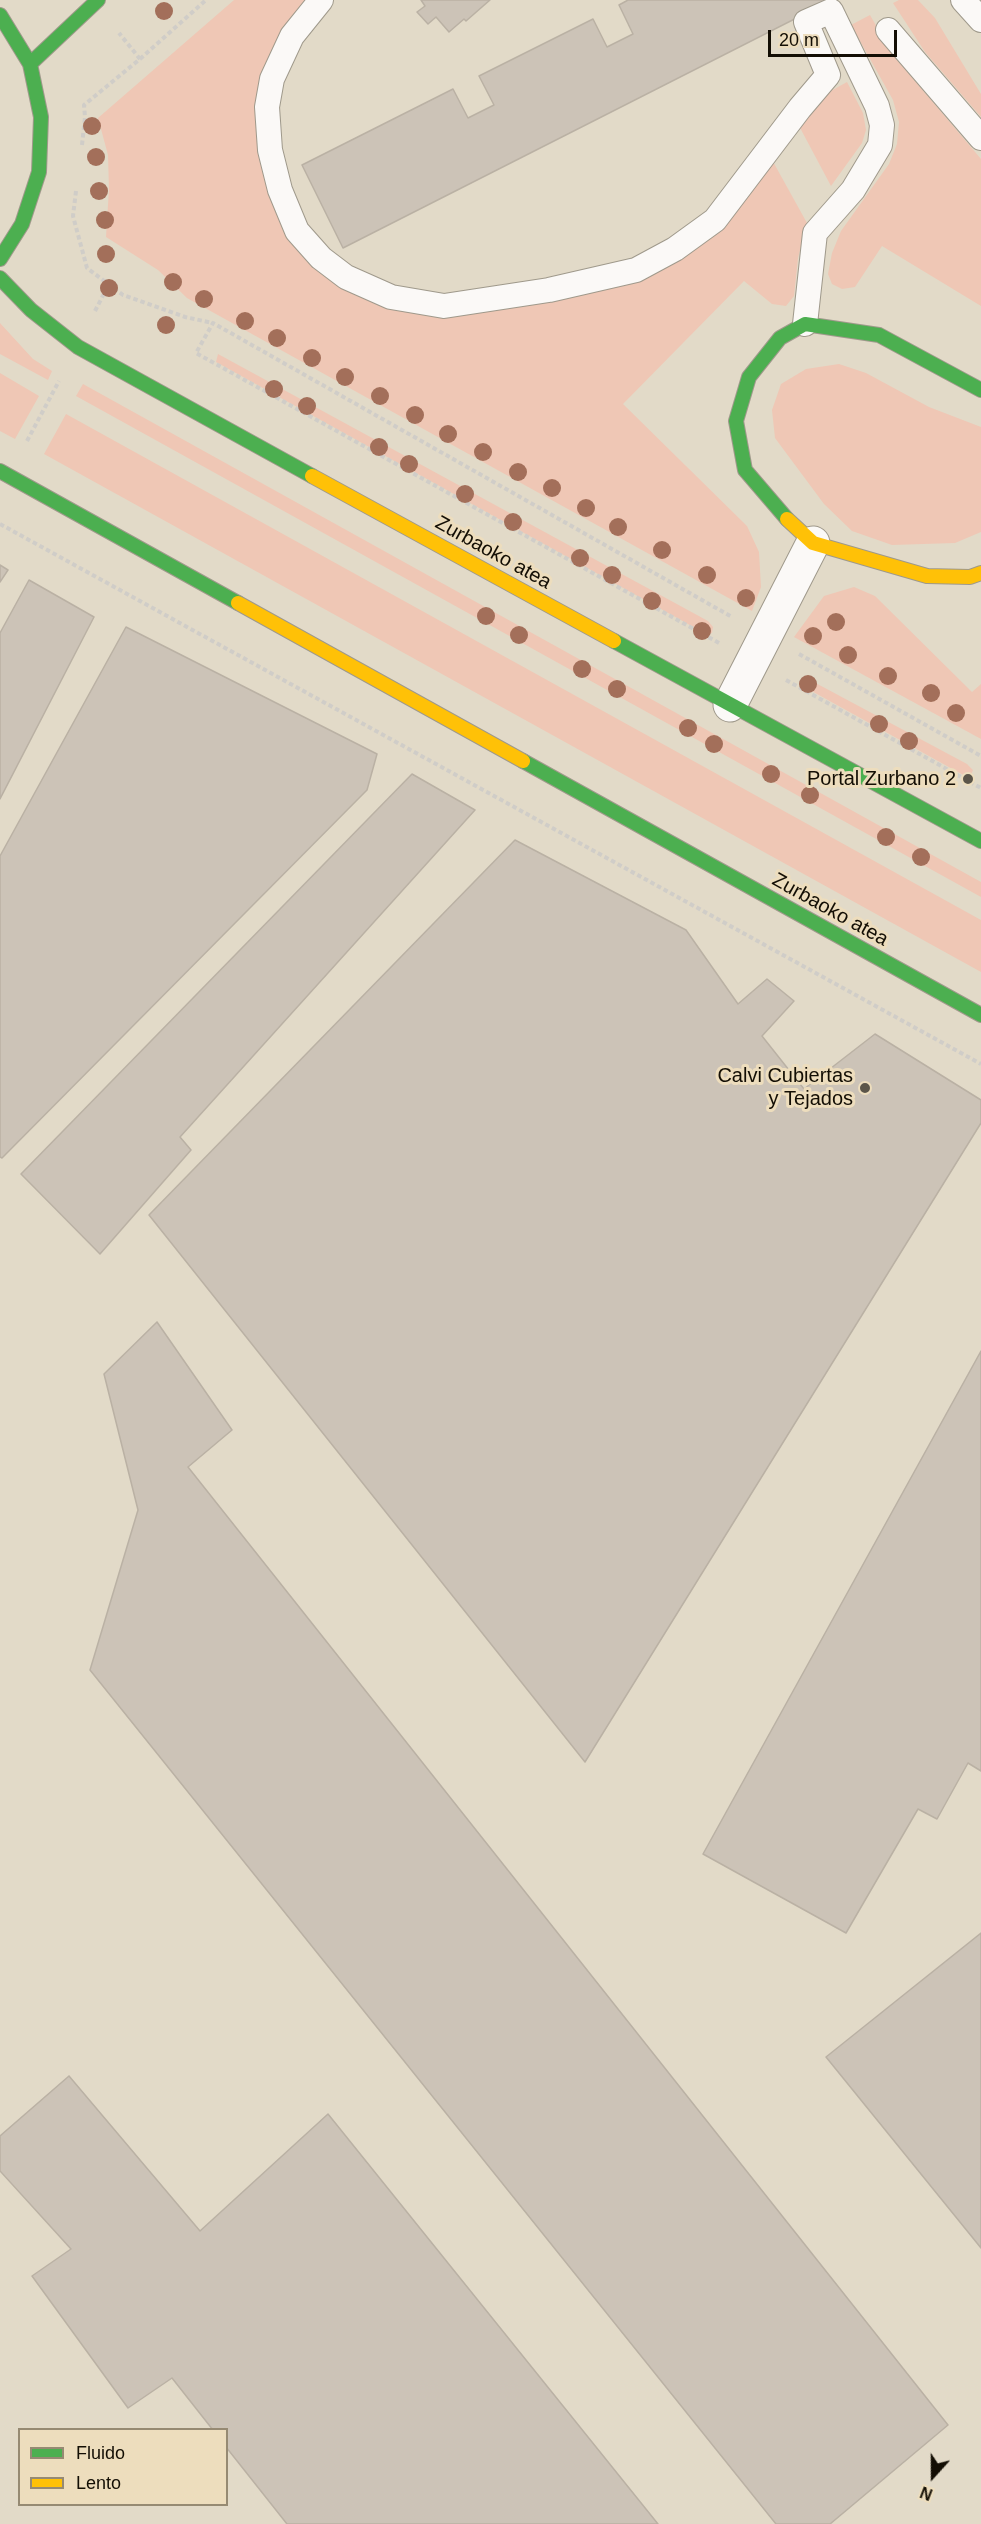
<!DOCTYPE html>
<style>
body{margin:0}
#map{position:relative;width:981px;height:2524px;overflow:hidden;background:#e2dac8;font-family:Helvetica,sans-serif}
canvas{display:block}
.legend{position:absolute;left:18px;top:2428px;width:210px;height:78px;box-sizing:border-box;background:#edddbd;border:2px solid #968a73;margin:0;padding:8px 10px;list-style:none;font-size:18px;color:#130e04}
.legend li{display:flex;align-items:center;gap:12px;height:30px}
.legend b{width:30px;border:2px solid #968a73}
.north{position:absolute;left:903px;top:2446px;width:60px;height:60px;-webkit-text-stroke:4px #edddbd;paint-order:stroke;rotate:201deg;font-size:16px;font-weight:700;line-height:24px;text-align:center;color:#130e04}
.north::after{content:'';display:block;margin:auto;width:21px;height:27px;background:#130e04;clip-path:polygon(50% 0,100% 100%,50% 72%,0 100%)}
.scale{position:absolute;left:768px;top:30px;width:129px;height:27px;box-sizing:border-box;border:3px solid #130e04;border-top:0;padding-left:8px;font-size:18px;line-height:21px;white-space:nowrap;color:#130e04;-webkit-text-stroke:4px #edddbd;paint-order:stroke}
</style>
<div id="map">
<canvas width="981" height="2524"></canvas>
<ul class="legend">
<li><b style="height:8px;background:#4caf50"></b>Fluido</li>
<li><b style="height:8px;background:#ffc107"></b>Lento</li>
</ul>
<div class="north">N</div>
<div class="scale">20 m</div>
</div>
<script>
const ctx = document.querySelector('canvas').getContext('2d');
ctx.lineJoin = 'round';
function fillPath(path, color) { ctx.fillStyle = color; ctx.fill(path, 'evenodd'); }
const poly = rows => new Path2D(rows.map(r => 'M' + r).join(''));
function strokePath(path, color, width, dash) { ctx.strokeStyle = color; ctx.lineWidth = width; ctx.lineCap = dash ? 'butt' : 'round'; ctx.setLineDash(dash || []); ctx.stroke(path); }
function drawText(font, color, halo, rows, align = 'center') {
  ctx.font = font + ' Helvetica,sans-serif'; ctx.lineWidth = 6; ctx.setLineDash([]); ctx.textBaseline = 'middle'; ctx.strokeStyle = halo; ctx.fillStyle = color; for (const [text, x, y, turn = 0] of rows) {
    ctx.save(); ctx.translate(x, y); ctx.rotate((+turn || 0) * Math.PI / 180); ctx.textAlign = isNaN(turn) ? turn : align; if (halo) ctx.strokeText(text, 0, 0); ctx.fillText(text, 0, 0); ctx.restore();
  }
}
const green = poly([
 [234,0,308,0,267,72,286,232,380,301,656,269,771,158,807,223,798,258,794,296,786,306,772,304,744,281,623,404,747,526,759,552,761,587,752,611,187,298,158,270,106,237,109,189,108,155,98,118],
 [899,0,918,0,935,18,981,94,981,117,925,52,893,3],
 [870,15,893,55,981,159,981,306,882,246,855,287,842,289,832,284,828,274,832,253,841,231,889,164,897,144,899,122,893,100,851,25],
 [847,82,863,113,866,130,862,143,831,186,798,124,829,92],
 [0,323,33,359,52,371,48,380,0,354],
 [218,354,708,621,713,627,712,633,706,634,216,362],
 [839,364,866,373,929,407,981,427,981,532,955,543,892,545,852,531,824,504,775,438,772,410,781,384,806,369],
 [0,373,39,396,15,439,0,431],
 [83,384,981,882,981,897,76,396],
 [66,414,981,920,981,972,44,454],
 [854,587,875,596,972,692,981,684,981,739,794,637,824,596],
 [810,680,967,764,973,770,971,775,965,776,808,689,807,684]
]);
const building = poly([
 [421,0,490,0,466,21,464,19,449,32,436,17,428,24,417,12,425,6,421,0],
 [628,0,832,0,343,248,302,165,453,89,468,118,494,105,479,76,593,19,607,47,633,34,619,5,628,0],
 [0,565,8,570,0,582,0,565],
 [29,580,94,617,0,799,0,633,29,580],
 [126,627,377,754,367,790,2,1158,0,1157,0,856,126,627],
 [412,774,475,810,180,1137,191,1150,100,1254,21,1174,412,774],
 [515,840,686,930,738,1004,767,979,794,1001,762,1036,804,1089,875,1034,981,1100,981,1123,585,1762,149,1215,515,840],
 [157,1322,232,1430,188,1467,948,2425,830,2524,776,2524,90,1670,138,1510,104,1374,157,1322],
 [981,1351,981,1771,968,1763,937,1819,918,1809,846,1933,703,1854,981,1351],
 [981,1933,981,2248,826,2057,981,1933],
 [69,2076,200,2231,328,2114,658,2524,287,2524,226,2447,226,2430,213,2430,172,2378,128,2408,32,2276,71,2249,0,2171,0,2136,69,2076]
]);
const path = poly([
 [140,59,206,0],
 [82,145,85,117,84,105,140,59,119,33],
 [76,191,73,216,87,268,123,295,185,317,213,323],
 [95,311,109,284],
 [27,441,59,381],
 [0,524,981,1064],
 [719,643,196,353,213,323,732,617],
 [799,654,981,756],
 [786,680,981,788]
]);
const lane = poly([
 [321,0,292,36,272,79,267,107,270,150,280,190,297,231,321,258,346,277,391,297,444,306,549,290,636,270,675,249,715,220,800,108,828,75,806,22,831,11,877,106,882,125,880,145,853,190,815,233,805,324],
 [963,0,981,20],
 [888,30,981,138]
]);
const street = poly([
 [730,705,813,543]
]);
const fast = poly([
 [0,15,30,64,41,117,39,172,22,224,0,259],
 [30,64,98,0],
 [0,278,31,310,78,347,312,476],
 [0,471,238,603],
 [787,519,745,470,736,421,749,377,780,338,805,324,879,335,981,390],
 [614,641,981,841],
 [523,761,981,1015]
]);
const slow = poly([
 [312,476,614,641],
 [787,519,813,543,927,576,970,577,981,573],
 [238,603,523,761]
]);
const trees = [
 [164,11],
 [92,126],
 [96,157],
 [99,191],
 [105,220],
 [106,254],
 [173,282],
 [109,288],
 [204,299],
 [245,321],
 [166,325],
 [277,338],
 [312,358],
 [345,377],
 [274,389],
 [380,396],
 [307,406],
 [415,415],
 [448,434],
 [379,447],
 [483,452],
 [409,464],
 [518,472],
 [552,488],
 [465,494],
 [586,508],
 [513,522],
 [618,527],
 [662,550],
 [580,558],
 [612,575],
 [707,575],
 [746,598],
 [652,601],
 [486,616],
 [836,622],
 [702,631],
 [519,635],
 [813,636],
 [848,655],
 [582,669],
 [888,676],
 [808,684],
 [617,689],
 [931,693],
 [956,713],
 [879,724],
 [688,728],
 [909,741],
 [714,744],
 [771,774],
 [810,795],
 [886,837],
 [921,857]
];
const markers = [
 [968,779,6,"#5b5549"],
 [865,1088,6,"#5b5549"]
];
const streetNames = [
 ["Zurbaoko atea",493,553,29],
 ["Zurbaoko atea",830,910,29]
];
const poiNames = [
 ["Portal Zurbano 2",956,779],
 ["Calvi Cubiertas",853,1076],
 ["y Tejados",853,1099]
];
fillPath(green, '#efc7b5');
fillPath(building, '#ccc3b7');
strokePath(building, '#bab1a4', 1.5);
strokePath(lane, '#9f998b', 26);
strokePath(street, '#9f998b', 35);
strokePath(fast, '#9f998b', 16);
strokePath(slow, '#9f998b', 16);
strokePath(path, '#d0cdc8', 4, [4.5, 3]);
strokePath(lane, '#fbf9f7', 24);
strokePath(street, '#fbf9f7', 33);
strokePath(fast, '#4caf50', 14);
strokePath(slow, '#ffc107', 14);
ctx.fillStyle = '#a36f5a';
for (const [x, y] of trees) { ctx.beginPath(); ctx.arc(x, y, 9, 0, 2 * Math.PI); ctx.fill(); }
for (const [x, y, r, color] of markers) { const dot = new Path2D(); dot.arc(x, y, r, 0, 2 * Math.PI); ctx.fillStyle = color; ctx.fill(dot); strokePath(dot, '#edddbd', 2); }
drawText('20px', '#130e04', '#edddbd', streetNames);
drawText('20px', '#130e04', '#edddbd', poiNames, 'right');
</script>
